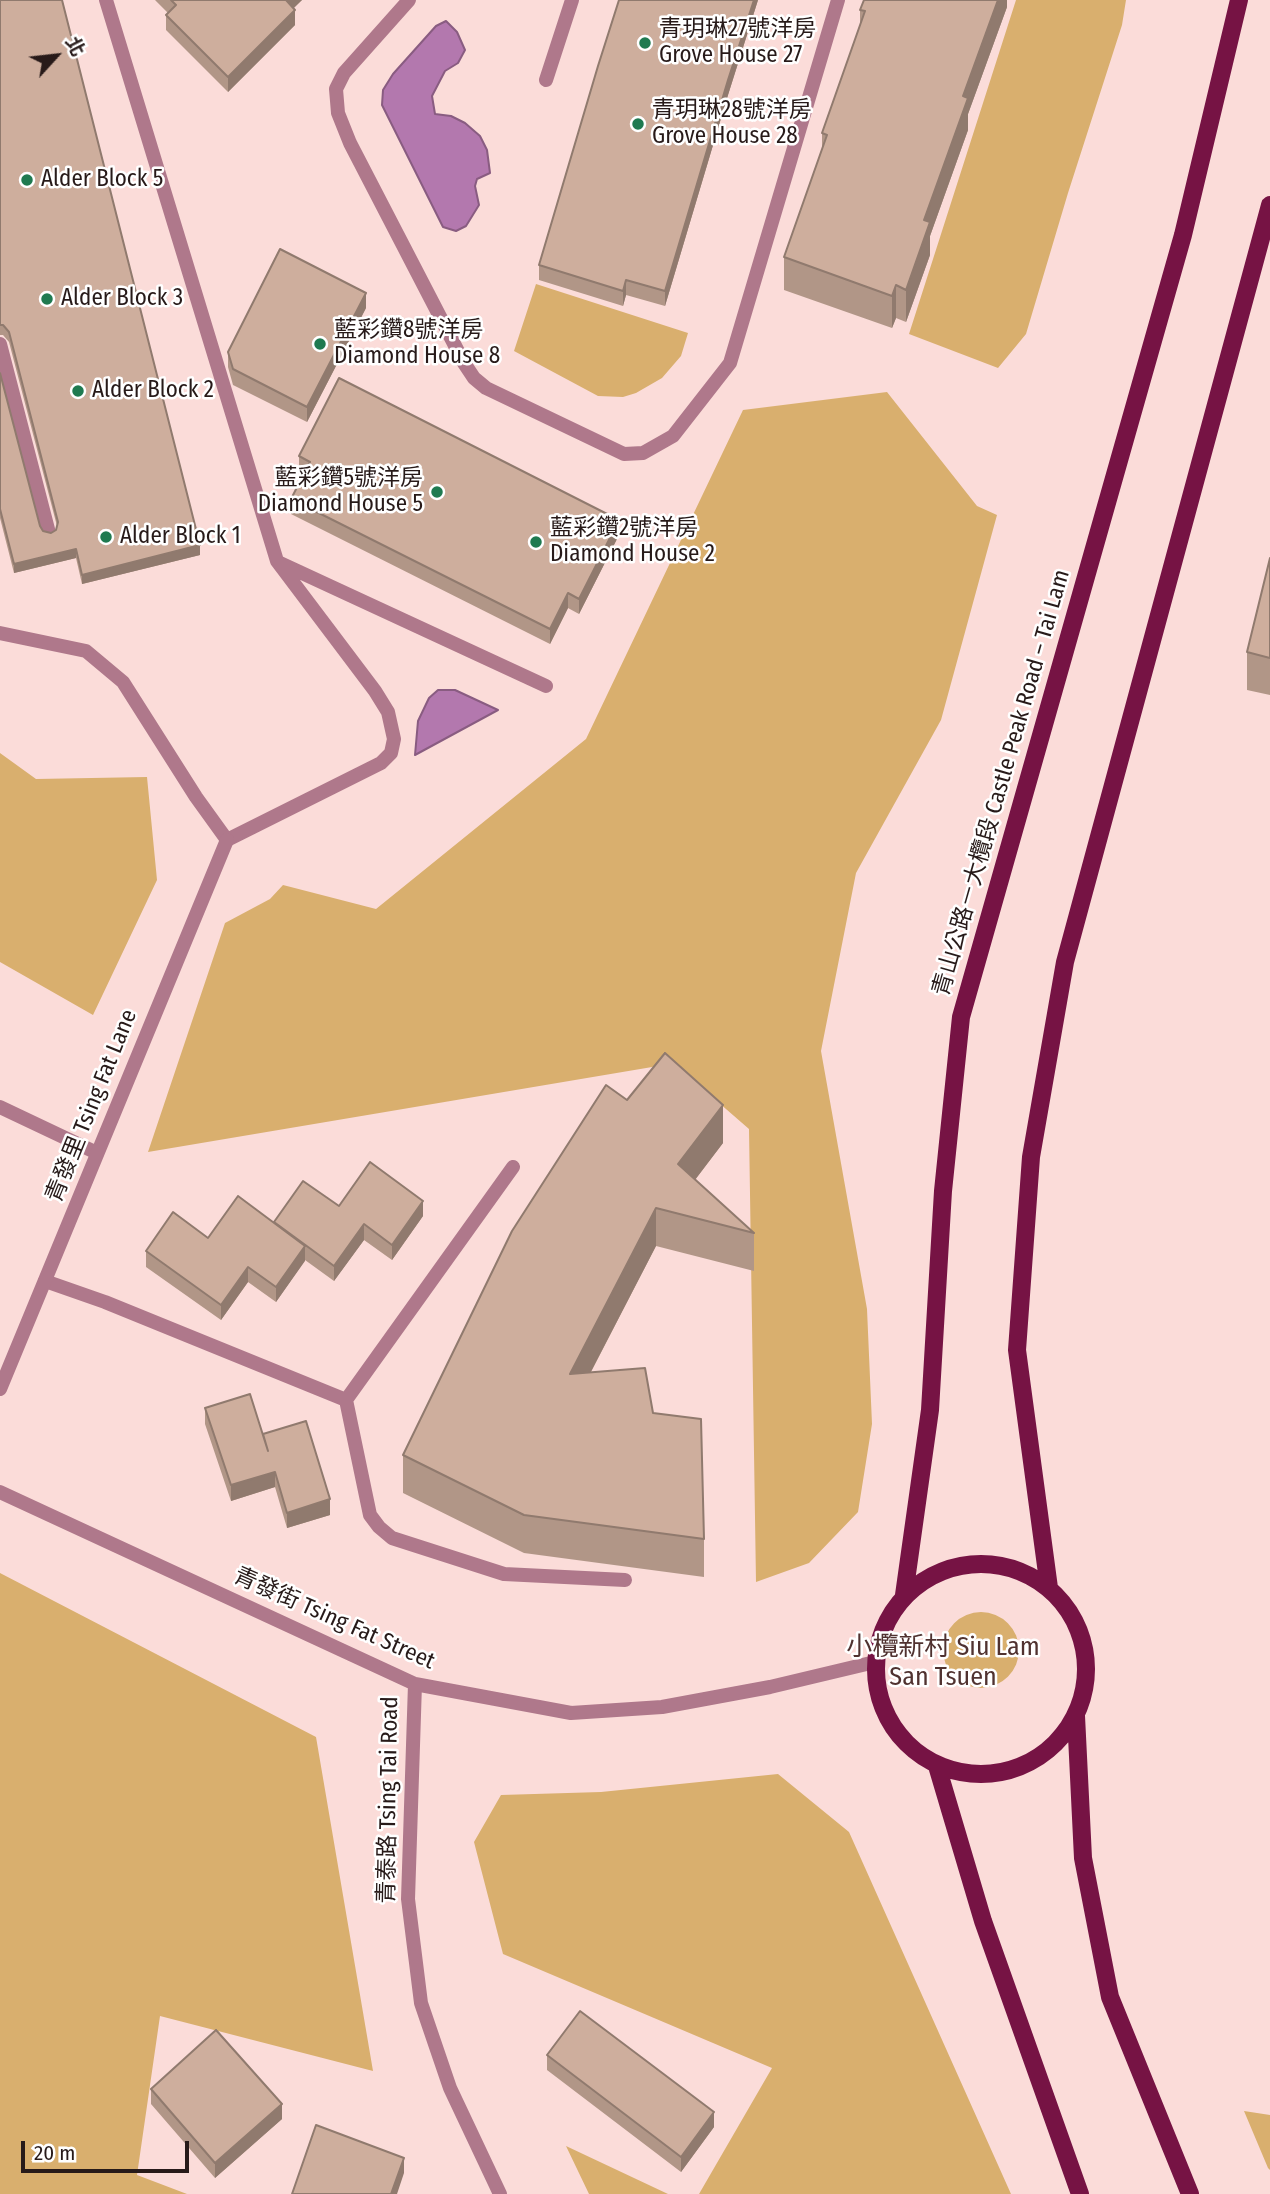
<!DOCTYPE html>
<meta charset="utf-8">
<style>
body{margin:0}
#map{position:relative;width:1270px;height:2194px;overflow:hidden;background:#fbdcd9;font-family:"Fira Sans Condensed","Noto Sans TC",sans-serif}
canvas{display:block}
.north{position:absolute;left:21px;top:21px;width:70px;height:70px;-webkit-text-stroke:5px #fff;paint-order:stroke;rotate:63deg;font-size:19px;font-weight:700;line-height:28px;text-align:center;color:#271a19}
.north::after{content:'';display:block;margin:auto;width:24px;height:32px;background:#271a19;clip-path:polygon(50% 0,100% 100%,50% 72%,0 100%)}
.scale{position:absolute;left:21px;top:2141px;width:168px;height:32px;box-sizing:border-box;border:4px solid #271a19;border-top:0;padding-left:9px;font-size:21px;line-height:24px;white-space:nowrap;color:#271a19;-webkit-text-stroke:5px #fff;paint-order:stroke}
</style>
<div id="map">
<canvas width="1270" height="2194"></canvas>
<div class="north">北</div>
<div class="scale">20 m</div>
</div>
<script>
const ctx = document.querySelector('canvas').getContext('2d');
ctx.lineJoin = 'round';
function fillPath(path, color) { ctx.fillStyle = color; ctx.fill(path, 'evenodd'); }
const poly = rows => new Path2D(rows.map(r => 'M' + r).join(''));
function strokePath(path, color, width, dash) { ctx.strokeStyle = color; ctx.lineWidth = width; ctx.lineCap = dash ? 'butt' : 'round'; ctx.setLineDash(dash || []); ctx.stroke(path); }
function drawText(font, color, halo, rows, align = 'center') {
  ctx.font = font + ' "Fira Sans Condensed","Noto Sans TC",sans-serif'; ctx.lineWidth = 5; ctx.setLineDash([]); ctx.textBaseline = 'middle'; ctx.strokeStyle = halo; ctx.fillStyle = color; for (const [text, x, y, turn = 0] of rows) {
    ctx.save(); ctx.translate(x, y); ctx.rotate((+turn || 0) * Math.PI / 180); ctx.textAlign = isNaN(turn) ? turn : align; if (halo) ctx.strokeText(text, 0, 0); ctx.fillText(text, 0, 0); ctx.restore();
  }
}
const green = poly([
 [1016,0,1126,0,1122,25,1068,193,1026,334,998,368,909,334],
 [536,284,688,333,681,356,662,378,636,393,623,397,598,396,514,351],
 [887,392,977,506,997,515,941,720,856,873,821,1051,867,1309,872,1424,858,1512,809,1563,756,1582,749,1129,688,1076,664,1065,148,1152,225,923,270,899,283,885,376,909,586,739,743,410],
 [0,753,36,779,147,777,157,880,93,1015,0,962],
 [0,1573,316,1737,373,2071,160,2016,137,2175,187,2194,0,2194],
 '943 1650a38 38 0 1 1 76 0a38 38 0 1 1-76 0Z',
 [778,1774,849,1832,1011,2194,699,2194,772,2068,503,1954,474,1842,501,1795,601,1792],
 [1244,2111,1270,2115,1270,2170,1268,2168],
 [566,2146,668,2194,589,2194]
]);
const water = poly([
 [446,21,457,32,465,50,458,63,445,71,432,96,435,114,451,116,465,123,480,136,487,150,490,173,477,179,475,186,479,205,466,226,456,231,443,227,382,105,383,90,393,74,436,26,446,21],
 [438,690,455,690,498,710,415,755,418,721,429,698,438,690]
]);
const service = poly([
 [409,0,344,73,336,89,338,113,350,143,464,363,474,378,486,388,624,454,643,453,673,436,730,363,838,0],
 [546,80,572,0],
 [0,344,49,533],
 [278,562,546,686],
 [0,633,86,651,123,682,196,797,227,840,381,763,391,753,394,739,388,712,375,691,277,561,106,0],
 [0,1107,97,1153],
 [45,1281,105,1302,346,1400,513,1167],
 [346,1400,370,1515,379,1527,392,1538,504,1574,625,1580]
]);
const minor = poly([
 [0,1389,227,840],
 [0,1492,415,1684,571,1713,662,1707,770,1687,875,1662],
 [415,1684,408,1899,421,2003,450,2088,500,2194]
]);
const primary = poly([
 '876 1669a105 105 0 1 1 210 0a105 105 0 1 1-210 0Z',
 [1049,1588,1017,1350,1031,1157,1065,962,1270,205],
 [904,1595,930,1410,943,1191,961,1017,1183,235,1239,0],
 [1076,1716,1083,1858,1110,1997,1190,2194],
 [937,1766,983,1921,1080,2194]
]);
const wall = poly([
 [0,0,200,555,82,584,76,558,14,573,0,518,0,373,40,526,43,531,51,533,56,530,57,526,9,342,3,335,0,335],
 [155,0,302,0,294,8,295,25,228,92,166,30,166,15,168,13],
 [619,0,758,0,728,95,665,306,626,295,623,306,539,280,539,265],
 [1007,0,1007,7,968,114,968,130,930,236,930,255,906,322,896,318,892,328,784,290,784,257,822,150,822,133,860,25,860,10],
 [366,308,307,422,233,385,228,367,228,352],
 [299,456,619,535,579,614,568,608,550,644,291,514,291,499,304,474,299,472],
 [1270,558,1270,695,1247,690,1247,652],
 [627,1100,723,1143,695,1180,754,1233,754,1271,656,1246,591,1372,653,1413,704,1539,704,1577,524,1553,403,1493,403,1455],
 [339,1206,423,1216,392,1260,364,1240,334,1281,305,1260,276,1302,248,1282,221,1320,146,1267,146,1251,208,1238],
 [205,1408,263,1435,330,1515,287,1528,275,1487,231,1501,205,1424],
 [547,2055,714,2127,681,2172,547,2070],
 [151,2089,282,2119,215,2178,151,2104]
]);
const shadedWall = poly([
 [286,0,302,0,286,15],
 [754,0,758,0,728,95,665,306,665,291,728,80],
 [998,0,1007,0,1007,7,968,114,968,130,930,236,930,255,906,322,906,290,924,220,963,96],
 [295,10,295,25,228,92,228,77],
 [626,280,626,295,623,306,623,291],
 [896,285,896,318,892,328,892,296],
 [366,293,366,308,307,422,307,407],
 [619,520,619,535,579,614,579,599],
 [200,545,200,555,82,584,82,575],
 [76,549,76,558,14,573,14,564],
 [568,593,568,608,550,644,550,629],
 [723,1105,723,1143,678,1202,678,1164],
 [423,1201,423,1216,392,1260,392,1245],
 [656,1208,656,1246,570,1412,570,1374],
 [364,1224,364,1240,334,1281,334,1266],
 [305,1246,305,1261,276,1302,276,1287],
 [248,1267,248,1282,221,1320,221,1305],
 [275,1472,275,1487,231,1501,231,1485],
 [330,1499,330,1515,287,1528,287,1513],
 [282,2104,282,2119,215,2178,215,2163],
 [714,2112,714,2127,681,2172,681,2157],
 [404,2158,404,2173,397,2194,391,2194]
]);
const building = poly([
 [0,0,62,0,200,545,82,575,76,549,14,564,0,509,0,373,40,526,43,531,51,533,56,530,58,522,9,332,3,325,0,325,0,0],
 [171,0,286,0,295,10,228,77,166,15,176,5,171,0],
 [619,0,754,0,728,80,665,291,626,280,623,291,539,265,598,66,619,0],
 [864,0,998,0,963,96,968,98,924,220,930,222,906,290,896,285,892,296,784,257,827,135,822,133,865,11,860,10,864,0],
 [280,249,366,293,307,407,233,369,228,352,280,249],
 [339,378,619,520,579,599,568,593,550,629,291,499,310,462,299,456,339,378],
 [1270,558,1270,658,1247,652,1270,558],
 [665,1053,723,1105,678,1164,754,1233,656,1208,570,1374,645,1368,653,1413,701,1419,704,1539,524,1515,403,1455,512,1231,606,1085,627,1100,665,1053],
 [370,1162,423,1201,392,1245,364,1224,334,1266,274,1222,303,1181,339,1206,370,1162],
 [238,1196,305,1246,276,1287,248,1267,221,1305,146,1251,173,1212,208,1238,238,1196],
 [250,1394,268,1451,263,1434,306,1421,330,1499,287,1513,275,1472,231,1485,205,1408,250,1394],
 [580,2011,714,2112,681,2157,547,2055,580,2011],
 [216,2030,282,2104,215,2163,151,2089,216,2030],
 [316,2125,404,2158,391,2194,292,2194,316,2125]
]);
const markers = [
 [645,43,7,"#1f7a50"],
 [638,124,7,"#1f7a50"],
 [27,180,7,"#1f7a50"],
 [47,299,7,"#1f7a50"],
 [320,344,7,"#1f7a50"],
 [78,391,7,"#1f7a50"],
 [437,492,7,"#1f7a50"],
 [106,537,7,"#1f7a50"],
 [536,542,7,"#1f7a50"]
];
const poiNames = [
 ["青玥琳27號洋房",659,30],
 ["Grove House 27",659,56],
 ["青玥琳28號洋房",652,111],
 ["Grove House 28",652,137],
 ["Alder Block 5",41,180],
 ["Alder Block 3",61,299],
 ["藍彩鑽8號洋房",334,331],
 ["Diamond House 8",334,357],
 ["Alder Block 2",92,391],
 ["藍彩鑽5號洋房",423,479,"right"],
 ["Diamond House 5",423,505,"right"],
 ["藍彩鑽2號洋房",550,529],
 ["Diamond House 2",550,555],
 ["Alder Block 1",120,537]
];
const streetNames = [
 ["青山公路－大欖段 Castle Peak Road – Tai Lam",1002,783,-74],
 ["青發里 Tsing Fat Lane",92,1106,-68],
 ["青發街 Tsing Fat Street",334,1619,24],
 ["青泰路 Tsing Tai Road",389,1800,-89]
];
const quarterNames = [
 ["小欖新村 Siu Lam",943,1648],
 ["San Tsuen",943,1678]
];
fillPath(green, '#d9af6e');
fillPath(water, '#b378ae');
strokePath(water, '#895c81', 2);
strokePath(service, '#af788b', 14);
strokePath(minor, '#af788b', 14);
strokePath(primary, '#761344', 18);
fillPath(wall, '#b19687');
fillPath(shadedWall, '#907a6e');
fillPath(building, '#ceae9d');
strokePath(building, '#907a6e', 2);
for (const [x, y, r, color] of markers) { const dot = new Path2D(); dot.arc(x, y, r, 0, 2 * Math.PI); ctx.fillStyle = color; ctx.fill(dot); strokePath(dot, '#fff', 2.5); }
drawText('23px', '#271a19', '#fff', poiNames, 'left');
drawText('23px', '#271a19', '#fff', streetNames);
drawText('26px', '#503230', '#fff', quarterNames);
</script>
